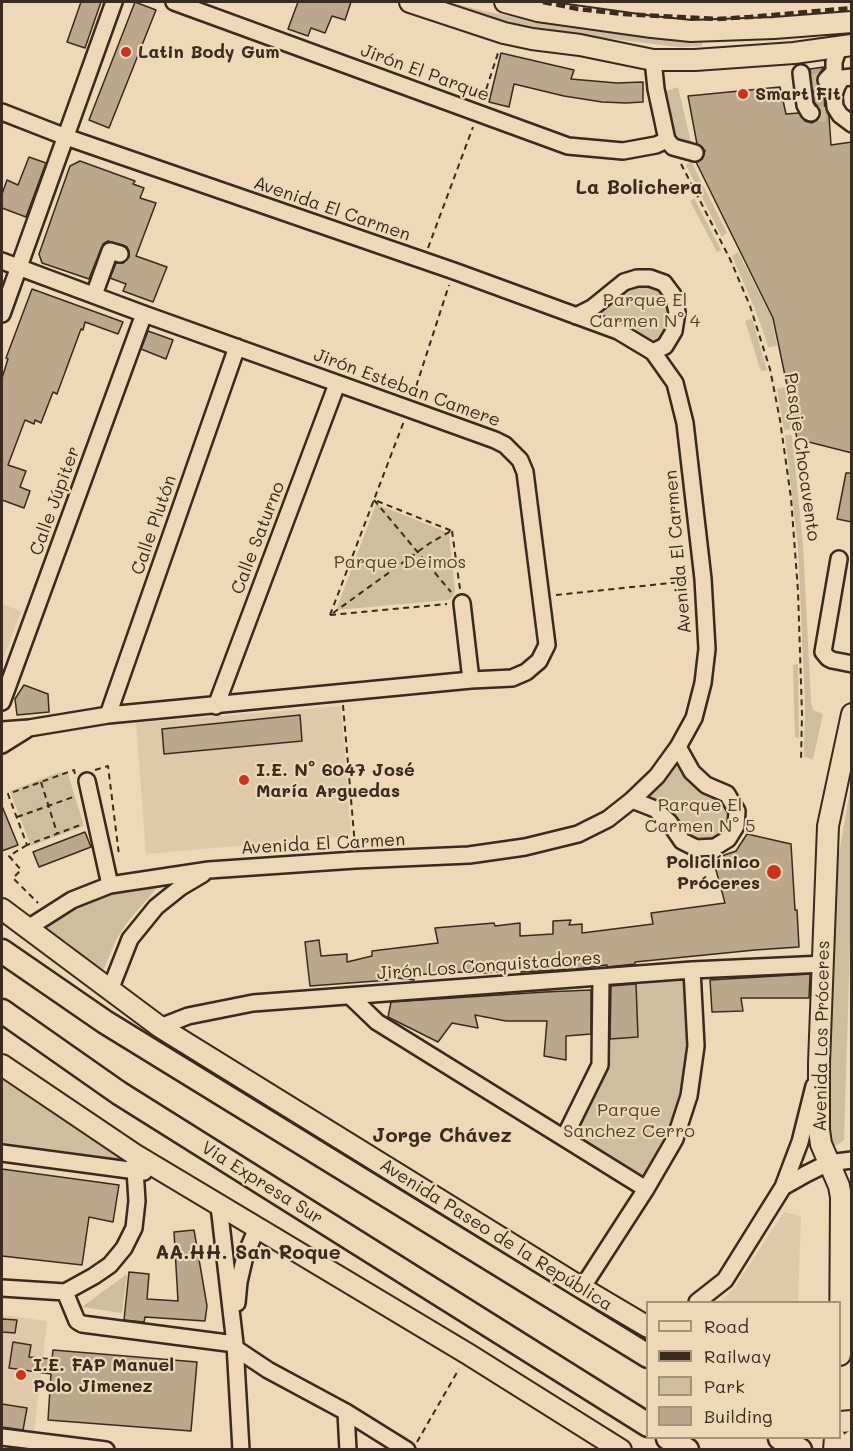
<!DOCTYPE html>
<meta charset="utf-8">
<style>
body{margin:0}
#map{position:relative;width:853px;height:1451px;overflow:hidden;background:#eed8b7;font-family:Mali,sans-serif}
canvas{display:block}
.frame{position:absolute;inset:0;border:3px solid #3b2a1e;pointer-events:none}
.legend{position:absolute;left:646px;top:1301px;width:195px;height:138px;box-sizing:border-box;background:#eed8b7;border:2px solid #a6927a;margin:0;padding:8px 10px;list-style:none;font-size:18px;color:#3b2a1e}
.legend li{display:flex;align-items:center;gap:12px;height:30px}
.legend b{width:30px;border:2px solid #a6927a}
</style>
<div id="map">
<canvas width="853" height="1451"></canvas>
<div class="frame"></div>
<ul class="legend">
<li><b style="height:8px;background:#eed8b7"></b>Road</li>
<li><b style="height:8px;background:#3b2a1e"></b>Railway</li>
<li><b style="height:16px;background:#d0bc9e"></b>Park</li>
<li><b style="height:16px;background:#bca78c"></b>Building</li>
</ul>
</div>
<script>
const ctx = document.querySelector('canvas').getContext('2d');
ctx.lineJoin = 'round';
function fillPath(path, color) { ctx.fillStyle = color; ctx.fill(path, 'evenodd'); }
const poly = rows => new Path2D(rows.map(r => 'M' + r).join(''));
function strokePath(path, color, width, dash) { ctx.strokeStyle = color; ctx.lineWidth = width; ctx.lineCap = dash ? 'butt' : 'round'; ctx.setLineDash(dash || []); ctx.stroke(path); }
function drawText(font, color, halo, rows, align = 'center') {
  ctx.font = font + ' Mali,sans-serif'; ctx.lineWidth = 4.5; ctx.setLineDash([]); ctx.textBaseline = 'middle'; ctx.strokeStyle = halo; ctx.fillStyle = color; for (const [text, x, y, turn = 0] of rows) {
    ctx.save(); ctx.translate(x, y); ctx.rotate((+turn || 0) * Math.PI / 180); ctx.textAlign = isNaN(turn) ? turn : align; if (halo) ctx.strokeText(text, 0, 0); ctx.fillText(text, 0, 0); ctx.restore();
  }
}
const built = poly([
 [2,604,21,611,2,662],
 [341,706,351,836,146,854,136,723],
 [784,1212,801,1216,798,1302,720,1302,734,1288],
 [2,1315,47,1321,34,1433,2,1429]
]);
const green = poly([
 [433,2,450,2,483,11,556,25,679,41,702,42,702,46,678,47,556,32,483,19],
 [678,87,692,147,677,143,666,91],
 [691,161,727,233,722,237,686,165],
 [694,198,721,250,717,252,690,201],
 [738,252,772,318,777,346,768,347,763,331,752,302,732,256],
 [654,284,665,291,672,323,654,348,592,314,613,296,635,285],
 [752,319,767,370,761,371,745,321],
 [786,387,793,429,784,430,777,389],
 [785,435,792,435,803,545,811,702,813,710,823,714,813,759,804,757,805,703,798,547],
 [376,504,449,533,455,591,452,598,448,600,336,610],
 [798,664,799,738,795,737,793,665],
 [681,763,690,781,719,799,727,811,726,825,717,836,703,840,690,837,681,830,673,815,660,805,646,800,646,795,675,764],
 [60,772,68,774,84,826,31,846,10,791],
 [851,785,851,911,844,1140,837,1145,832,1145,827,1137,837,865],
 [156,885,157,888,129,920,116,940,102,973,40,928,74,906,110,887],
 [692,970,689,1096,646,1189,564,1138,604,1040,638,1037,636,975],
 [2,1069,125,1154,128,1166,2,1149],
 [127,1274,122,1313,82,1307]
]);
const building = poly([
 [81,2,101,2,85,48,67,42,81,2],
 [135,2,156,10,109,128,89,120,135,2],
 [298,2,351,2,345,20,332,16,325,33,311,28,308,36,288,29,298,2],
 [501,53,574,70,571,79,617,83,643,82,643,102,626,103,602,102,564,96,514,84,509,107,489,102,501,53],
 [824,67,817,77,817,82,820,87,826,89,824,96,825,108,829,116,831,145,852,142,852,453,797,439,788,390,773,318,696,162,702,159,705,151,702,147,697,144,688,96,780,87,786,114,799,113,805,121,812,123,819,118,821,113,819,108,814,102,810,69,824,67],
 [29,157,46,163,26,217,2,208,2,194,7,180,18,185,29,157],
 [80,161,135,181,133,184,144,188,140,198,156,203,136,256,167,267,153,302,123,291,126,284,110,278,116,263,123,263,129,257,129,251,127,247,123,245,108,241,103,244,89,279,42,263,39,254,70,166,80,161],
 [32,289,123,322,118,334,85,322,83,330,81,329,57,394,53,392,41,423,35,420,34,424,25,420,8,465,26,471,20,487,30,491,24,508,2,500,2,378,8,359,6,358,32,289],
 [148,331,173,340,166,359,141,349,148,331],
 [846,473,852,473,852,522,837,519,846,473],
 [24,685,48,694,49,712,17,715,15,699,24,685],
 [300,715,302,741,164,754,162,729,300,715],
 [2,806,18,845,2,851,2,806],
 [85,832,91,847,39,867,33,852,85,832],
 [747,834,791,844,795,910,797,910,799,947,755,950,635,962,635,964,607,967,607,965,576,969,521,972,520,969,486,973,456,972,414,975,414,980,389,977,389,980,310,986,305,942,319,940,321,956,347,954,347,962,372,956,372,951,438,943,435,928,494,923,495,926,520,923,520,936,553,934,553,921,571,920,569,925,582,924,582,933,653,924,651,913,725,903,713,859,736,851,747,834],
 [810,974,809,998,741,998,743,1011,712,1012,710,980,810,974],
 [636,984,638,1037,610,1039,611,986,636,984],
 [591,990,591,1034,566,1036,566,1060,544,1056,547,1021,506,1021,475,1015,478,1028,452,1023,438,1042,388,1017,391,1002,545,992,591,990],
 [2,1169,119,1185,113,1222,89,1217,82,1265,2,1256,2,1169],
 [194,1230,207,1306,205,1321,145,1317,144,1322,124,1320,129,1272,149,1274,147,1299,178,1301,174,1232,194,1230],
 [2,1319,17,1320,15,1333,2,1332,2,1319],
 [13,1342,31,1345,29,1357,52,1359,53,1350,197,1362,191,1431,48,1420,51,1374,9,1368,13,1342],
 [2,1404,27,1408,23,1430,2,1427,2,1404]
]);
const minorTunnel = poly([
 [808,82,826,80],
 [811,113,829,115]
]);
const path = poly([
 [483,99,499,50],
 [681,164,730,259,750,306,770,369,780,420,791,498,798,591,802,714,801,761],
 [428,248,473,127],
 [413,396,449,285],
 [374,500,451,592],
 [377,501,452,531],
 [452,531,460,589],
 [556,595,690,581],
 [333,613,430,543,451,531],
 [330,615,404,421],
 [330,615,447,604],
 [343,705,355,846],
 [95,770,108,766,119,855],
 [75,774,74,770,8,794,27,845,83,824],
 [41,782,57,833],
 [17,817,76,796],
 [27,845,9,856,21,870,13,878,38,903],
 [417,1442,459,1369]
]);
const minor = poly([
 [174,2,568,146,623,151,656,145,667,140],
 [653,60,656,89,667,140,673,147,695,153],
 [801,73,805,105,809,112,811,113],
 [852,77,842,78,837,86,834,95,835,107,840,115,852,124],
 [826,80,834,72,834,62,839,47],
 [2,112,66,137,454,271,618,331,653,352,675,383,685,423,703,579,707,649,703,683,694,718,678,747,657,776,632,800,608,819,578,834,525,847,469,855,355,860,209,870,123,883,110,885,72,900,28,928],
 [2,261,144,314,409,409,495,440,505,445,520,460,525,472,547,645,539,661,526,672,512,678,471,680,108,715,29,728,2,730],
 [94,295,110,251,120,254],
 [2,314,114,2],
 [576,316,592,308,624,282,637,278,650,278,664,283,673,295,677,312,674,331,665,346,653,352],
 [839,559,823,652,828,658,832,660,852,664],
 [462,603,471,680],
 [2,702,144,314],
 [216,706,337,384],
 [108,715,237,347],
 [2,745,26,730],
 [87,781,110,885],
 [632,800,655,809,669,822,682,841,696,848,715,847,728,839,736,826,737,811,727,794,706,785,692,772,678,747],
 [110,990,130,939,156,907,181,887,203,874],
 [351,997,377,1022,646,1189],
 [160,1027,188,1016,253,1003,692,970,824,964],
 [564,1138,600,1065,601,977],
 [2,1153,144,1172],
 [783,1187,800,1142,814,1086],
 [219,1206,235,1344,241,1450],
 [2,1288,65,1292,94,1276,110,1265,124,1248,134,1228,137,1201,134,1154],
 [582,1288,646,1189,675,1139,689,1096,696,1046,692,970],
 [65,1292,77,1321,82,1324,235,1344],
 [697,1302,725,1280,783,1187,806,1174,828,1163,852,1160],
 [237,1303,239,1282,245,1256,257,1228],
 [235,1348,268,1370,346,1412,407,1450],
 [346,1412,348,1450],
 [2,1437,106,1450]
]);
const major = poly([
 [410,2,504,33,532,39,580,45,653,60,695,60,794,53,852,45],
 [505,2,538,11,652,27,691,31,774,28,852,22],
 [2,909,160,1027,582,1288,648,1327],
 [2,1065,134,1154,468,1354,621,1450],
 [840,1355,841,1197,839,1186,821,1144,819,1130,819,1063,828,826,852,714],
 [840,1422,852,1421],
 [834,1450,835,1438],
 [851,1450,852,1441]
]);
const highway = poly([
 [2,951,105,1022,648,1356],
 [2,1011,119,1093,648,1425],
 [668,1438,687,1450],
 [780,1438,800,1450]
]);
const rail = poly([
 [543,2,578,9,624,14,716,19,750,17,852,8]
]);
const markers = [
 [126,52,6,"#c8321e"],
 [743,94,6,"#c8321e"],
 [244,780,6,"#c8321e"],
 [774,872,8,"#c8321e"],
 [21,1375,6,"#c8321e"]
];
const poiNames = [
 ["Latin Body Gum",138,52],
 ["Smart Fit",755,94],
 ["I.E. N° 6047 José",256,770],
 ["María Arguedas",256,791],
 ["Policlínico",760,862,"right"],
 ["Próceres",760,883,"right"],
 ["I.E. FAP Manuel",33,1365],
 ["Polo Jimenez",33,1386]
];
const streetNames = [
 ["Jirón El Parque",425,73,20],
 ["Avenida El Carmen",332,209,19],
 ["Jirón Esteban Camere",407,388,20],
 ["Pasaje Chocavento",802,457,82],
 ["Calle Júpiter",55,501,-70],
 ["Calle Plutón",154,525,-71],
 ["Calle Saturno",258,538,-69],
 ["Avenida El Carmen",678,552,-95],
 ["Avenida El Carmen",323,844,-3],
 ["Jirón Los Conquistadores",489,966,-4],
 ["Avenida Los Próceres",822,1036,-89],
 ["Via Expresa Sur",262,1183,32],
 ["Avenida Paseo de la República",496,1235,32]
];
const parkNames = [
 ["Parque El",645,300],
 ["Carmen N° 4",645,321],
 ["Parque Deimos",400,562],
 ["Parque El",700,805],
 ["Carmen N° 5",700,826],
 ["Parque",629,1110],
 ["Sanchez Cerro",629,1131]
];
const neighbourhoodNames = [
 ["La Bolichera",639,188],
 ["Jorge Chávez",442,1136],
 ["AA.HH. San Roque",248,1253]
];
fillPath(built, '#dfc9aa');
fillPath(green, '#d0bc9e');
fillPath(building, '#bca78c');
strokePath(building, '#3b2a1e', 1.5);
strokePath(minorTunnel, '#cab598', 15, [15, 8]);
strokePath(minor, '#3b2a1e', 20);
strokePath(major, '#3b2a1e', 24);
strokePath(highway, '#3b2a1e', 27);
strokePath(path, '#3b2a1e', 2, [6, 4.5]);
strokePath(minor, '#eed8b7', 15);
strokePath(major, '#eed8b7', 20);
strokePath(highway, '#eed8b7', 22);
strokePath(rail, '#3b2a1e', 4.5, [9, 4.5]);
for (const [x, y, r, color] of markers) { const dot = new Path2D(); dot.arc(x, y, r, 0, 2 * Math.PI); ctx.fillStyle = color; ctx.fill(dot); strokePath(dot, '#eed8b7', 2); }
drawText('bold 18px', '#3b2a1e', '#eed8b7', poiNames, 'left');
drawText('18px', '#3b2a1e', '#eed8b7', streetNames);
drawText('18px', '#514031', '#eed8b7', parkNames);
drawText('bold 20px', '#3b2a1e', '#eed8b7', neighbourhoodNames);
</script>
